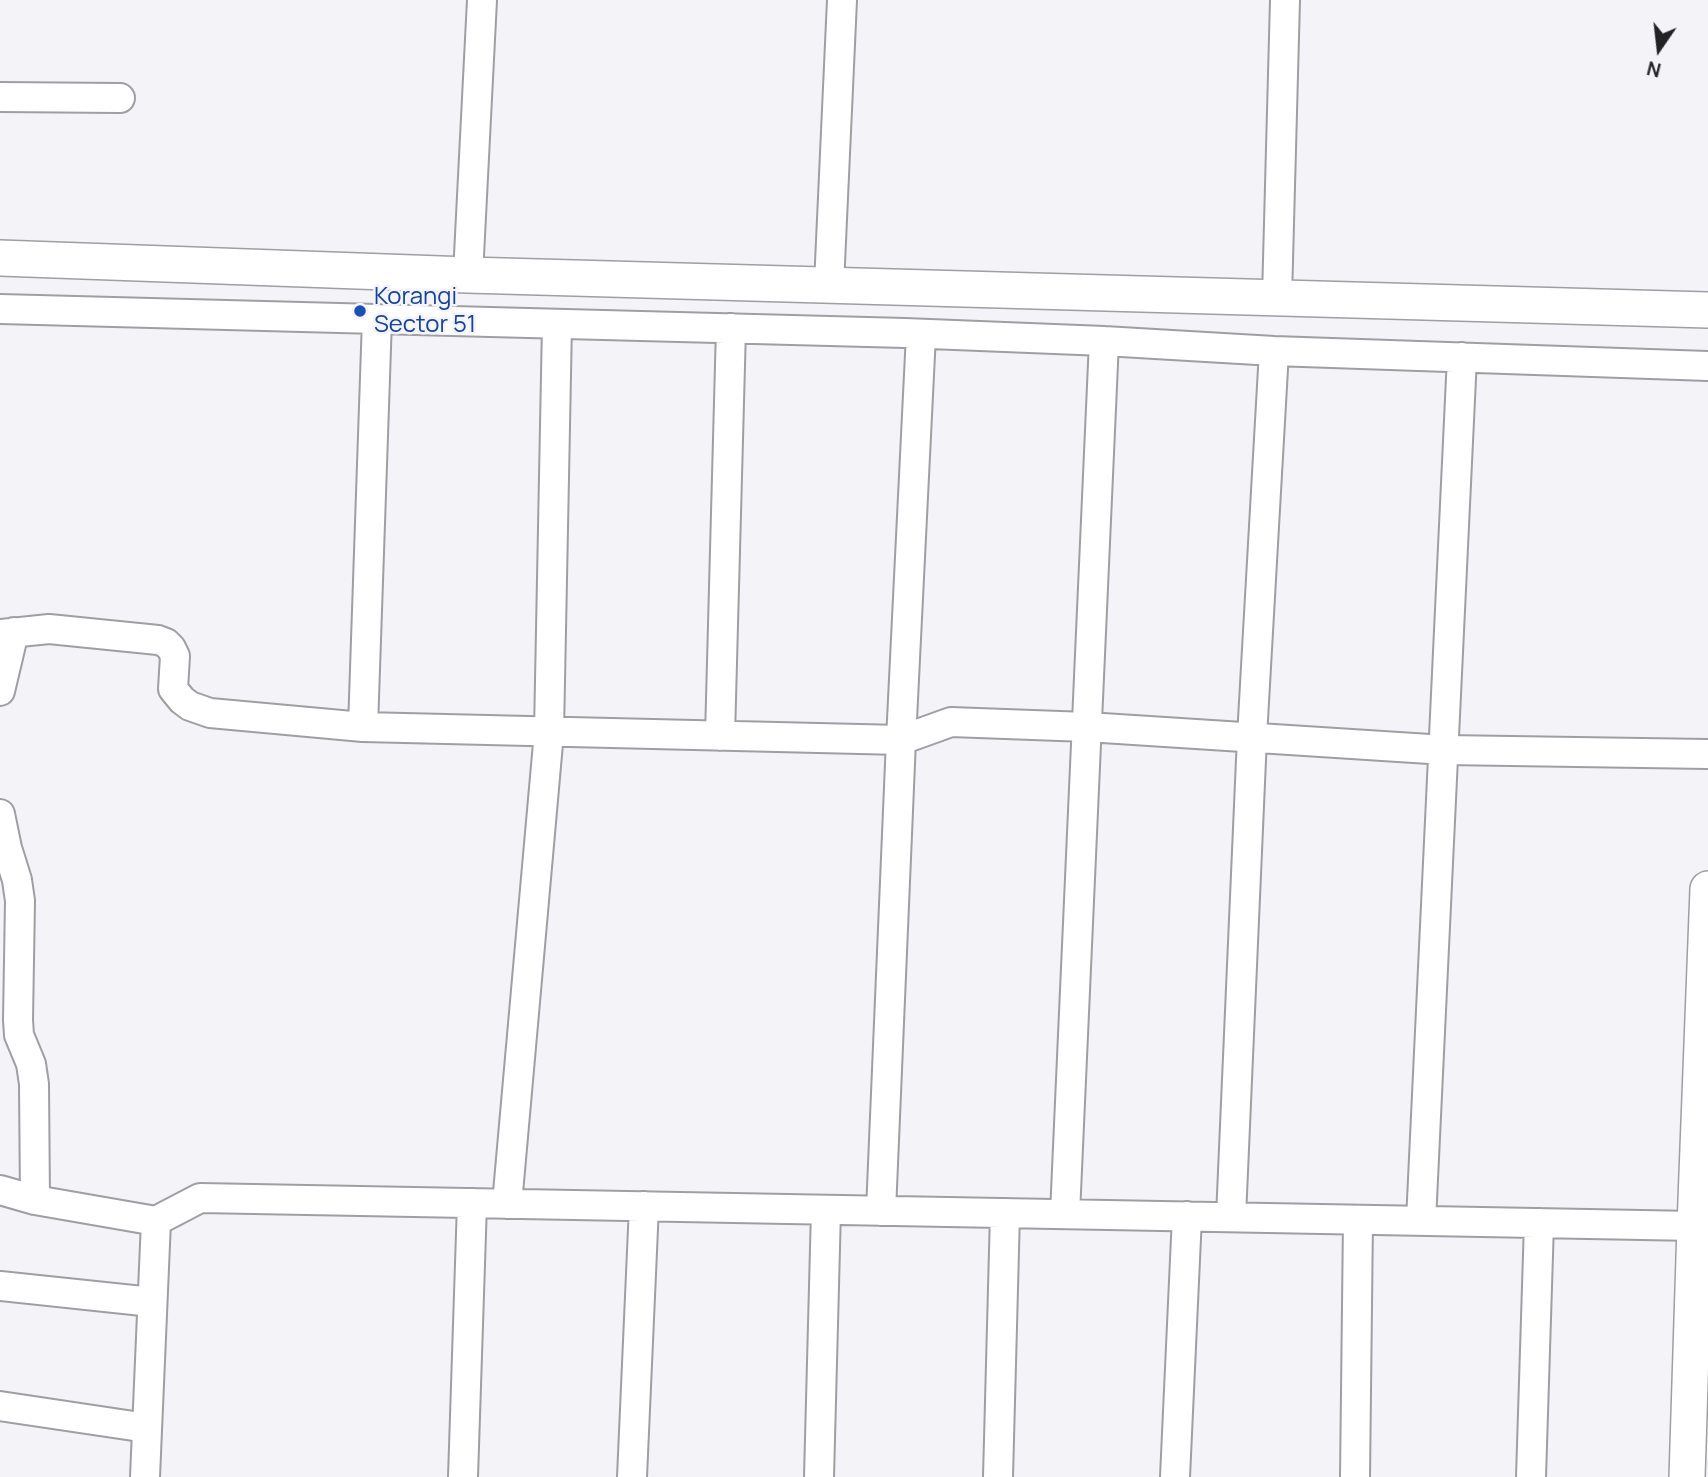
<!DOCTYPE html>
<style>
body{margin:0}
#map{position:relative;width:1708px;height:1477px;overflow:hidden;background:#f3f3f8;font-family:Manrope,sans-serif}
canvas{display:block}
.north{position:absolute;left:1624px;top:14px;width:70px;height:70px;-webkit-text-stroke:5px #f3f3f8;paint-order:stroke;rotate:194deg;font-size:19px;font-weight:700;line-height:28px;text-align:center;color:#232325}
.north::after{content:'';display:block;margin:auto;width:24px;height:32px;background:#232325;clip-path:polygon(50% 0,100% 100%,50% 72%,0 100%)}
</style>
<div id="map">
<canvas width="1708" height="1477"></canvas>
<div class="north">N</div>
</div>
<script>
const ctx = document.querySelector('canvas').getContext('2d');
ctx.lineJoin = 'round';
const poly = rows => new Path2D(rows.map(r => 'M' + r).join(''));
function strokePath(path, color, width, dash) { ctx.strokeStyle = color; ctx.lineWidth = width; ctx.lineCap = dash ? 'butt' : 'round'; ctx.setLineDash(dash || []); ctx.stroke(path); }
function drawText(font, color, halo, rows, align = 'center') {
  ctx.font = font + ' Manrope,sans-serif'; ctx.lineWidth = 5; ctx.setLineDash([]); ctx.textBaseline = 'middle'; ctx.strokeStyle = halo; ctx.fillStyle = color; for (const [text, x, y, turn = 0] of rows) {
    ctx.save(); ctx.translate(x, y); ctx.rotate((+turn || 0) * Math.PI / 180); ctx.textAlign = isNaN(turn) ? turn : align; if (halo) ctx.strokeText(text, 0, 0); ctx.fillText(text, 0, 0); ctx.restore();
  }
}
const minor = poly([
 [0,97,120,98],
 [468,275,482,0],
 [829,285,842,0],
 [1277,298,1285,0],
 [0,309,905,333,1104,341,1274,351,1708,366],
 [0,634,49,629,158,640,166,643,171,648,175,656,173,689,182,700,190,706,210,713,363,727,901,740,951,722,1087,727,1445,750,1708,754],
 [0,691,14,632],
 [363,727,377,319],
 [720,736,731,328],
 [0,814,7,848,17,880,20,901,18,1020,19,1035,31,1064,34,1084,35,1200],
 [0,1190,35,1200,156,1221,200,1198,1695,1226],
 [507,1204,549,732,557,324],
 [881,1211,901,740,921,334],
 [1065,1214,1104,341],
 [1231,1217,1252,737,1274,351],
 [1421,1221,1462,357],
 [0,1286,152,1302],
 [0,1406,147,1428],
 [145,1477,156,1221],
 [463,1477,472,1203],
 [632,1477,644,1206],
 [819,1477,826,1210],
 [998,1477,1005,1213],
 [1175,1477,1187,1216],
 [1355,1477,1358,1220],
 [1531,1477,1539,1223]
]);
const tertiary = poly([
 [0,258,468,275,1708,310],
 [1687,1477,1695,1226,1708,889]
]);
const markers = [
 [360,311,7,"#1a4fb4"]
];
const transitNames = [
 ["Korangi",374,297],
 ["Sector 51",374,325]
];
strokePath(minor, '#9f9ea3', 32);
strokePath(tertiary, '#9f9ea3', 38);
strokePath(minor, '#fff', 28);
strokePath(tertiary, '#fff', 35);
for (const [x, y, r, color] of markers) { const dot = new Path2D(); dot.arc(x, y, r, 0, 2 * Math.PI); ctx.fillStyle = color; ctx.fill(dot); strokePath(dot, '#f3f3f8', 2.5); }
drawText('24px', '#164399', '#f3f3f8', transitNames, 'left');
</script>
